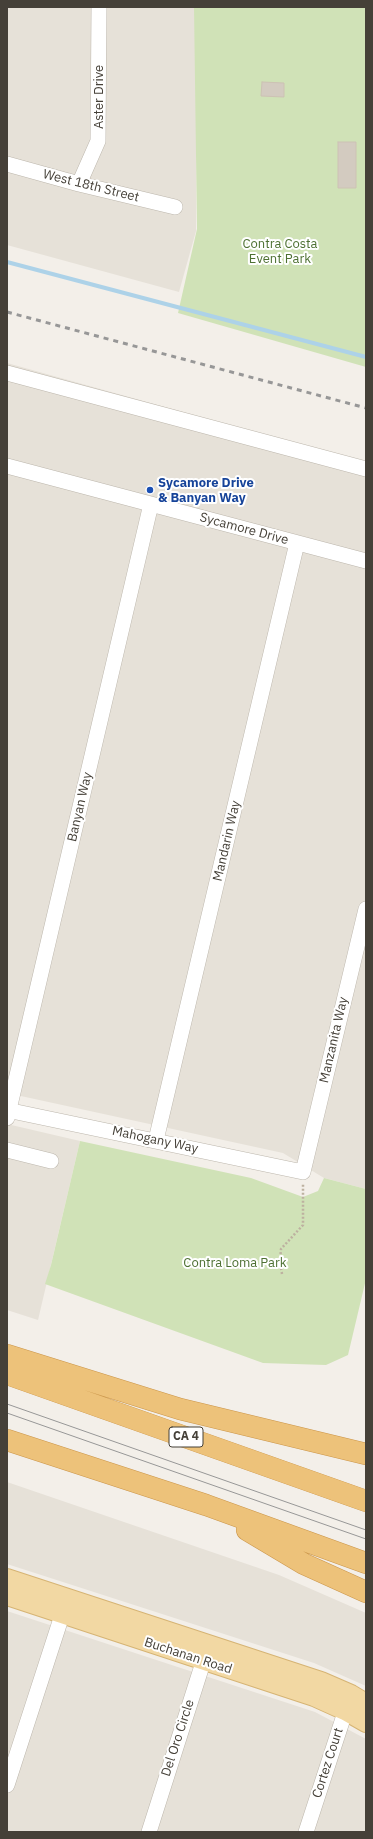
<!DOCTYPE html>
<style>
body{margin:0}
#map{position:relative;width:373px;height:1839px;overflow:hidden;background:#f3efe9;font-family:"IBM Plex Sans",sans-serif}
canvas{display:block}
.frame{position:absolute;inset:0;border:8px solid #454038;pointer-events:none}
</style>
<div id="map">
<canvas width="373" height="1839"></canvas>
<div class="frame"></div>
</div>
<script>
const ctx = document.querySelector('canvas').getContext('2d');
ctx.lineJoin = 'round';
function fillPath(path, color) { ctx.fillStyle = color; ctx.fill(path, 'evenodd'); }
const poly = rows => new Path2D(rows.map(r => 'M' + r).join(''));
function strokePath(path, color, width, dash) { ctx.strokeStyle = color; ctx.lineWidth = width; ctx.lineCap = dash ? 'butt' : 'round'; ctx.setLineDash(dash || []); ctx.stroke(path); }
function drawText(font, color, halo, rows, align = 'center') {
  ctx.font = font + ' "IBM Plex Sans",sans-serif'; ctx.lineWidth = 4; ctx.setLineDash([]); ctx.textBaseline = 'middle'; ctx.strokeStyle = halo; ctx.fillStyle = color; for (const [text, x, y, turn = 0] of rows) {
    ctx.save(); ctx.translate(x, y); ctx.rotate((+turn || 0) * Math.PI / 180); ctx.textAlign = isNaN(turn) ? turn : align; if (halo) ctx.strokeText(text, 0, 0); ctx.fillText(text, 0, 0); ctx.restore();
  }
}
const residential = poly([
 [7,7,196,7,196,231,179,292,7,245],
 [7,363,366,463,366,1189,324,1178,283,1153,7,1093],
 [7,1124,80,1141,38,1320,7,1310],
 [7,1482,279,1575,366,1613,366,1686,314,1663,7,1564],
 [7,1611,315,1712,366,1739,366,1832,7,1832]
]);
const green = poly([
 [194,7,366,7,366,367,178,313,197,229],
 [80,1141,251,1178,303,1197,318,1191,324,1178,366,1189,366,1279,348,1355,326,1365,263,1363,45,1284,51,1265]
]);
const stream = poly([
 [7,262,366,357]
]);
const building = poly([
 [262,82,284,83,284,97,261,96,262,82],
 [338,142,356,142,356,188,338,188,338,142]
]);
const path = poly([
 [282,1274,280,1262,281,1249,303,1225,303,1184]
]);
const minor = poly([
 [7,164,79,184,175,207],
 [79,184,98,141,99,7],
 [7,373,366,469],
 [7,466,366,561],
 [7,1110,303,1172,366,909],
 [7,1118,151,504],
 [156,1140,297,543],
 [7,1150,51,1161],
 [7,1785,66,1603],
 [149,1832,207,1650],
 [306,1832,349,1700]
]);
const major = poly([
 [7,1578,321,1681,351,1694,366,1703],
 [7,1596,314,1697,345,1711,366,1723]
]);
const highway = poly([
 [7,1355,180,1409,366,1454],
 [7,1374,366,1501],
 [7,1440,206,1505,366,1563],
 [247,1530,304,1564,366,1592]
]);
const tram = poly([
 [7,1404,366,1530],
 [7,1413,366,1539]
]);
const rail = poly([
 [7,312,366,408]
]);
const markers = [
 [150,490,4,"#1a4fb4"]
];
const shields = [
 [186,1437,34]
];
const shieldNames = [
 ["CA 4",186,1437]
];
const streetNames = [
 ["Aster Drive",99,97,-90],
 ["West 18th Street",91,186,14],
 ["Sycamore Drive",244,529,15],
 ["Banyan Way",80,807,-77],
 ["Mandarin Way",227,841,-77],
 ["Manzanita Way",334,1040,-77],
 ["Mahogany Way",155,1140,12],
 ["Buchanan Road",188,1656,18],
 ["Del Oro Circle",178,1738,-72],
 ["Cortez Court",328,1763,-72]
];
const parkNames = [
 ["Contra Costa",280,244],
 ["Event Park",280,259],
 ["Contra Loma Park",235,1263]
];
const transitNames = [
 ["Sycamore Drive",158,483],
 ["& Banyan Way",158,498]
];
fillPath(residential, '#e6e1d8');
fillPath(green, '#d0e2b7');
strokePath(stream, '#add2e8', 4);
fillPath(building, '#d3cbc0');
strokePath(building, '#cdc2b4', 1);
strokePath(minor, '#bdb7ad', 16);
strokePath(major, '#d6b474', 20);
strokePath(highway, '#cb964b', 22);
strokePath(path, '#bdb1a0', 2.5, [2, 2]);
strokePath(minor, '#fff', 15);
strokePath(major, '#f2d8a3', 18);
strokePath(highway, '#edc27a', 21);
strokePath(tram, '#979797', 1);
strokePath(rail, '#979797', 3, [5, 5]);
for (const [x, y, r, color] of markers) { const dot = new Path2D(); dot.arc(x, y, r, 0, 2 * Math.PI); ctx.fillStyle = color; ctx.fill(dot); strokePath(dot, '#fff', 1.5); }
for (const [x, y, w] of shields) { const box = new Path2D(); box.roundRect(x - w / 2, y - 10, w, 20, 3); ctx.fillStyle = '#fff'; ctx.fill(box); strokePath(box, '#454038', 1); }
drawText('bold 12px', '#454038', null, shieldNames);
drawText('13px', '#454038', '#fff', streetNames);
drawText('13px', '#4d7032', '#fff', parkNames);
drawText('bold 13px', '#164399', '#fff', transitNames, 'left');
</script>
